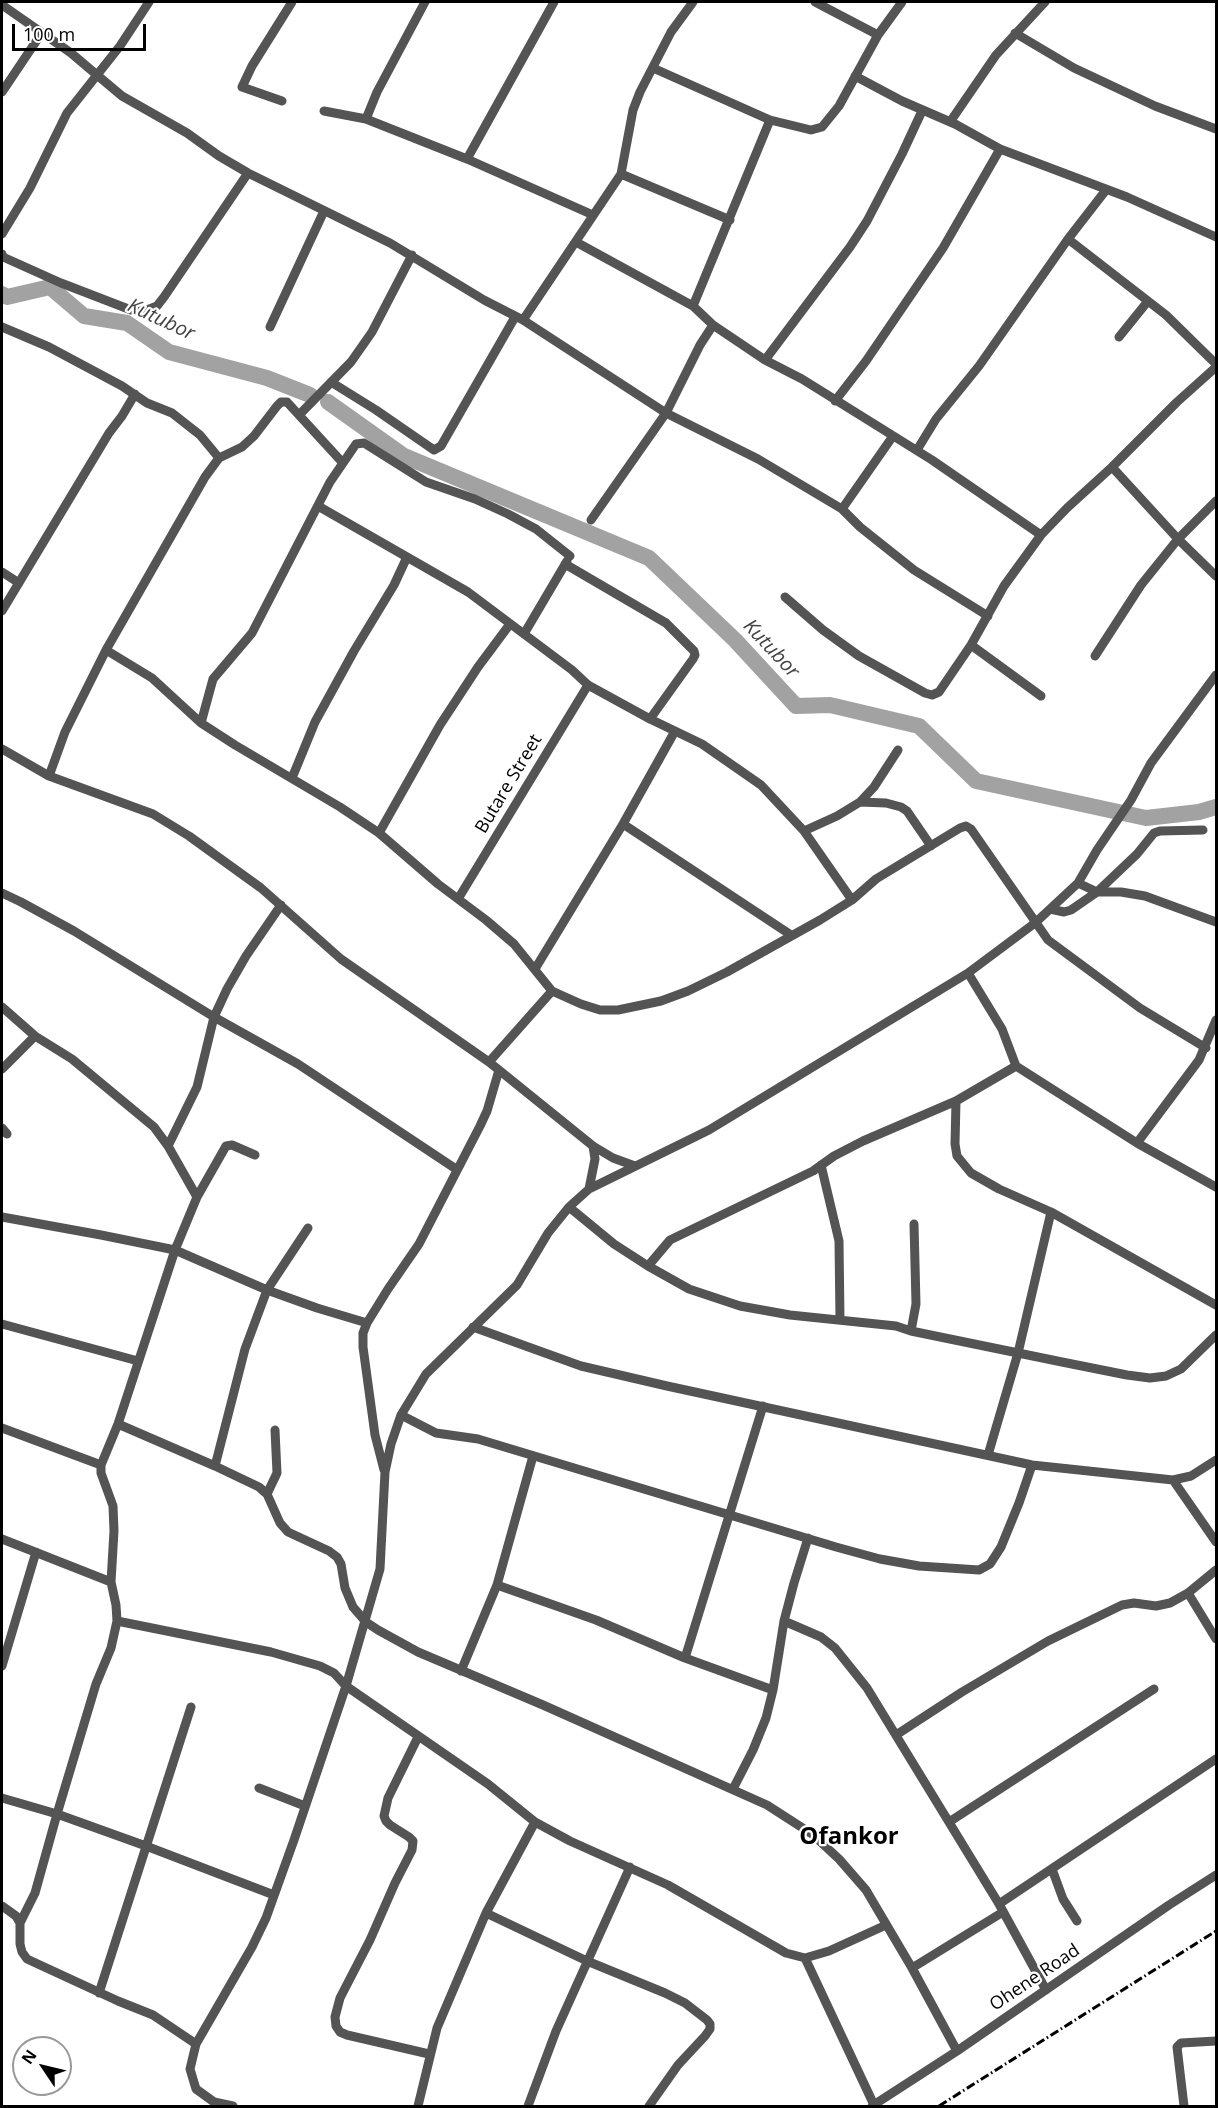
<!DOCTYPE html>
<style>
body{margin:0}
#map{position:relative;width:1218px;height:2108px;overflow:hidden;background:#fff;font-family:"Open Sans",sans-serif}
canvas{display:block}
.frame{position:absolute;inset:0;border:3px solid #000;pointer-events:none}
.north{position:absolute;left:12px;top:2036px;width:60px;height:60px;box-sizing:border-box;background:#fff;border:2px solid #999;border-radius:50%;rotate:305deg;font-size:16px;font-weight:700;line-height:24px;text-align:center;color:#000}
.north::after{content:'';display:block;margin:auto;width:21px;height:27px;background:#000;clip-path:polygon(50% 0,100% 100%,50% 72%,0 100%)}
.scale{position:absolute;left:12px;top:24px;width:134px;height:27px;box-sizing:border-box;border:3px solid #000;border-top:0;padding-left:8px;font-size:18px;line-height:21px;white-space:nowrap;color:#000;-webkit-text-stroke:4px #fff;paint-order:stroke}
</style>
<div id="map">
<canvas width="1218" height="2108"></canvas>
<div class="frame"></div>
<div class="north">N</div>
<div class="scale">100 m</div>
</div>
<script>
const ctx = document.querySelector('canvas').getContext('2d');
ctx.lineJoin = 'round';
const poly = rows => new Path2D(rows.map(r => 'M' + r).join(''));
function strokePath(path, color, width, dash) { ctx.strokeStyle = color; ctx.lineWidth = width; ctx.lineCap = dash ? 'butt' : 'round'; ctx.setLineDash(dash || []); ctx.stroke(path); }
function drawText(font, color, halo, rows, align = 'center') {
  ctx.font = font + ' "Open Sans",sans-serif'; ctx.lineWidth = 4.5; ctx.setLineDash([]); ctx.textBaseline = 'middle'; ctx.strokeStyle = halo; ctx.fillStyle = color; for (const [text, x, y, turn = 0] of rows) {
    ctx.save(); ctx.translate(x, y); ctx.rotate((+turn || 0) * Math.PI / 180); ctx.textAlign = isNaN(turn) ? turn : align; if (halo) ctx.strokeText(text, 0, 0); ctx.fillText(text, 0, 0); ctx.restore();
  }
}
const river = poly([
 [2,294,7,297,50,287,84,316,127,323,169,352,267,378,310,395],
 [328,402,404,456,649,558,735,640,796,706,830,705,919,726,976,781,1146,818,1199,812,1216,807]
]);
const minor = poly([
 [815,2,878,35],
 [2,5,71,53,97,75,120,46,149,2],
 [1015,33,1074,68,1155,106,1216,129],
 [653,68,770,120,811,130,822,127,839,106,878,35,902,2],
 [855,76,902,101,955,124,1000,149,1127,197,1216,237],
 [2,92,41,34],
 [282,101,242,87,252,66,292,2],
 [324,111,366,119,467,159,593,215],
 [366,119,377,92,425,2],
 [950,122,996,55,1045,2],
 [467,159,554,2],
 [621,174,730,220],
 [2,234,30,188,67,113,97,75,122,96,187,133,219,156,248,173,390,243,484,300,523,320,666,413,758,459,842,509,860,527,914,570,988,616],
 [1068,239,1166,315,1216,364],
 [576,242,693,306,713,325,765,360,802,379,932,460,1041,535],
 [2,254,3,257,61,283,131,310,147,310,157,306,164,297,248,173],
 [693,306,770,120],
 [523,320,621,174,633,110,640,92,671,32,693,2],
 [2,327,49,347,122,386,147,403,172,413,200,435,219,458],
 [270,327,324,211],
 [1119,337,1148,301],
 [765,360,850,247,867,221,902,154,922,111],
 [331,382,376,410,434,450,441,446,515,317],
 [835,401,866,361,943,248,1000,149],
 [299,415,351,362,372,332,412,255],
 [917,450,936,419,979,366,1068,239,1106,190],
 [1112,467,1178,539,1216,576],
 [318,506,468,592,572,670,588,685,650,719,702,744,761,785,804,831,852,900],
 [842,509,893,436],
 [591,520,666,413,700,345,713,325],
 [565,564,666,623,694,651,695,655,693,659,650,719],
 [2,572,19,583],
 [785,597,823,630,859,656,925,693,932,695,939,692,971,645,1004,586,1041,535,1067,508,1112,467,1177,402,1216,367],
 [2,611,109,433,122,416,135,394],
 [524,634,567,561],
 [971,645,1041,696],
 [106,650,152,678,201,723,235,745,340,807,379,833,438,884,486,920,514,944,552,991,581,1004,600,1010,618,1010,661,1001,688,991,727,972,820,920,852,900,876,879,960,828,966,826,971,829,1048,940,1140,1008,1206,1048],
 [1095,656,1141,585,1178,539,1216,501],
 [201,723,213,679,252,633,330,482,356,444,364,443,426,482,475,499,508,514,536,529,570,556],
 [2,749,49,776,153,814,189,836,261,888,341,959,489,1062,593,1146,613,1158,635,1166],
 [49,776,65,732,106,650,205,477,219,458,242,447,254,436,277,406,281,402,287,402,342,462],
 [292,778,315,722,354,651,394,585,407,557],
 [860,802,886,803,901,807,907,811,931,846],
 [623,824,791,935],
 [804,831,837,816,860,802,874,787,898,750],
 [379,833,440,725,478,667,510,624],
 [1078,883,1097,892,1121,892,1145,896,1216,922],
 [2,893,21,902,74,931,214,1017,298,1064,456,1169],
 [458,899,588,685],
 [1050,909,1064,912,1071,910,1097,892,1137,854,1154,833,1160,831,1203,830],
 [535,969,623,824,675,731],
 [968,973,1002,1029,1016,1066,1137,1143,1216,1187],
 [2,1007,35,1036,72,1059,154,1127,168,1146,197,1197],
 [489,1062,552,991],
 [2,1069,35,1036],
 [956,1101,955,1144,957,1156,971,1173,999,1189,1051,1212,1216,1305],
 [2,1128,7,1134],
 [1137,1143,1199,1060,1216,1020],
 [168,1146,197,1087,214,1017,227,989,246,956,281,905],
 [821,1165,839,1241,840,1320],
 [589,1189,595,1159,593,1146],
 [569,1207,614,1244,648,1266,689,1289,740,1306,790,1315,896,1326,911,1331,1062,1362,1127,1375,1150,1378,1166,1376,1181,1369,1216,1335],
 [2,1217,101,1235,175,1250,267,1290,317,1308,367,1323],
 [648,1266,670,1240,813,1171,834,1156,863,1141,956,1101,1016,1066],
 [2,1324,138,1361],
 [473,1327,581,1366,667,1386,1032,1465,1173,1480,1191,1476,1216,1460],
 [911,1331,916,1304,914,1224],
 [401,1415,436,1433,478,1439,836,1547,880,1559,919,1566,979,1570,990,1564,1001,1547,1019,1503,1032,1465],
 [118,1424,215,1466,259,1487,267,1494,280,1523,288,1532,329,1551,337,1557,341,1564,345,1588,353,1607,366,1622,378,1630,418,1652,543,1705,767,1805,812,1834,839,1859,866,1890,912,1968,957,2051],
 [2,1428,101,1465],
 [988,1455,1018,1353,1051,1212],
 [215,1466,245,1349,267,1290,308,1228],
 [384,1470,375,1435,363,1347,363,1333,367,1323,388,1289,419,1244,480,1126,487,1111,499,1070],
 [1173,1480,1216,1542],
 [267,1494,277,1473,275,1430],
 [2,1539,111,1582],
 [497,1585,596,1620,685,1658,773,1690],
 [1188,1593,1216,1639],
 [117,1621,271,1652,320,1666,334,1673,346,1686,488,1784,535,1822,570,1841,668,1885,786,1953,805,1958,829,1951,886,1925],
 [784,1621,821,1637,835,1648,867,1688,999,1904,1046,1990],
 [685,1658,763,1406],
 [2,1666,36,1552],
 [461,1671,497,1585,533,1456],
 [896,1735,962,1692,1048,1641,1122,1605,1134,1603,1156,1606,1170,1603,1188,1593,1216,1570],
 [418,1737,388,1798,384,1816,386,1821,390,1825,409,1837,413,1841,412,1850,395,1883,370,1940,340,1998,335,2017,336,2026,340,2032,347,2035,429,2054],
 [259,1788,305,1806],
 [733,1789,753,1750,766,1718,773,1690,784,1621,794,1583,808,1538],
 [2,1798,57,1814,146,1846,274,1895],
 [949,1822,1154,1689],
 [1052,1869,1063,1899,1077,1921],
 [999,1904,1216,1759],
 [2,1906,16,1916,20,1923,20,1944,22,1952,27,1959,118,2001,153,2015,196,2044],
 [486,1913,587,1961,665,1993,685,2003,707,2020,710,2024,710,2029,705,2036,678,2065,649,2106],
 [20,1923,35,1893,57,1814,96,1684,111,1648,117,1621,116,1605,111,1582,114,1531,113,1506,101,1473,101,1465,118,1424,175,1250,197,1197,226,1146,232,1145,255,1155],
 [805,1958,874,2105],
 [912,1968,1003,1912],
 [99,1993,191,1707],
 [233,2106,214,2102,196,2089,190,2069,196,2044,252,1947,266,1918,294,1840,346,1686,380,1569,385,1472,391,1444,401,1415,426,1374,517,1285,548,1233,569,1207,589,1189,709,1130,968,973,1035,923,1078,883,1097,850,1131,800,1151,763,1216,675],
 [418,2106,437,2028,486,1913,535,1822],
 [528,2106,556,2031,630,1867],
 [872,2106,957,2051,1169,1905,1216,1875],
 [1184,2106,1177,2047,1181,2043,1216,2041]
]);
const rail = poly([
 [939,2106,1216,1931]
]);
const streetNames = [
 ["Butare Street",509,784,-59],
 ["Ohene Road",1035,1978,-34]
];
const waterNames = [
 ["Kutubor",161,320,25],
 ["Kutubor",771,649,47]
];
const districtNames = [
 ["Ofankor",849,1837]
];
strokePath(river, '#a2a2a2', 16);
strokePath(minor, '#545454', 9);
strokePath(rail, '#000', 3, [9, 3, 1.5, 3]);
drawText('18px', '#000', '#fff', streetNames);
drawText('italic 20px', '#434343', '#fff', waterNames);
drawText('bold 24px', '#000', '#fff', districtNames);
</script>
